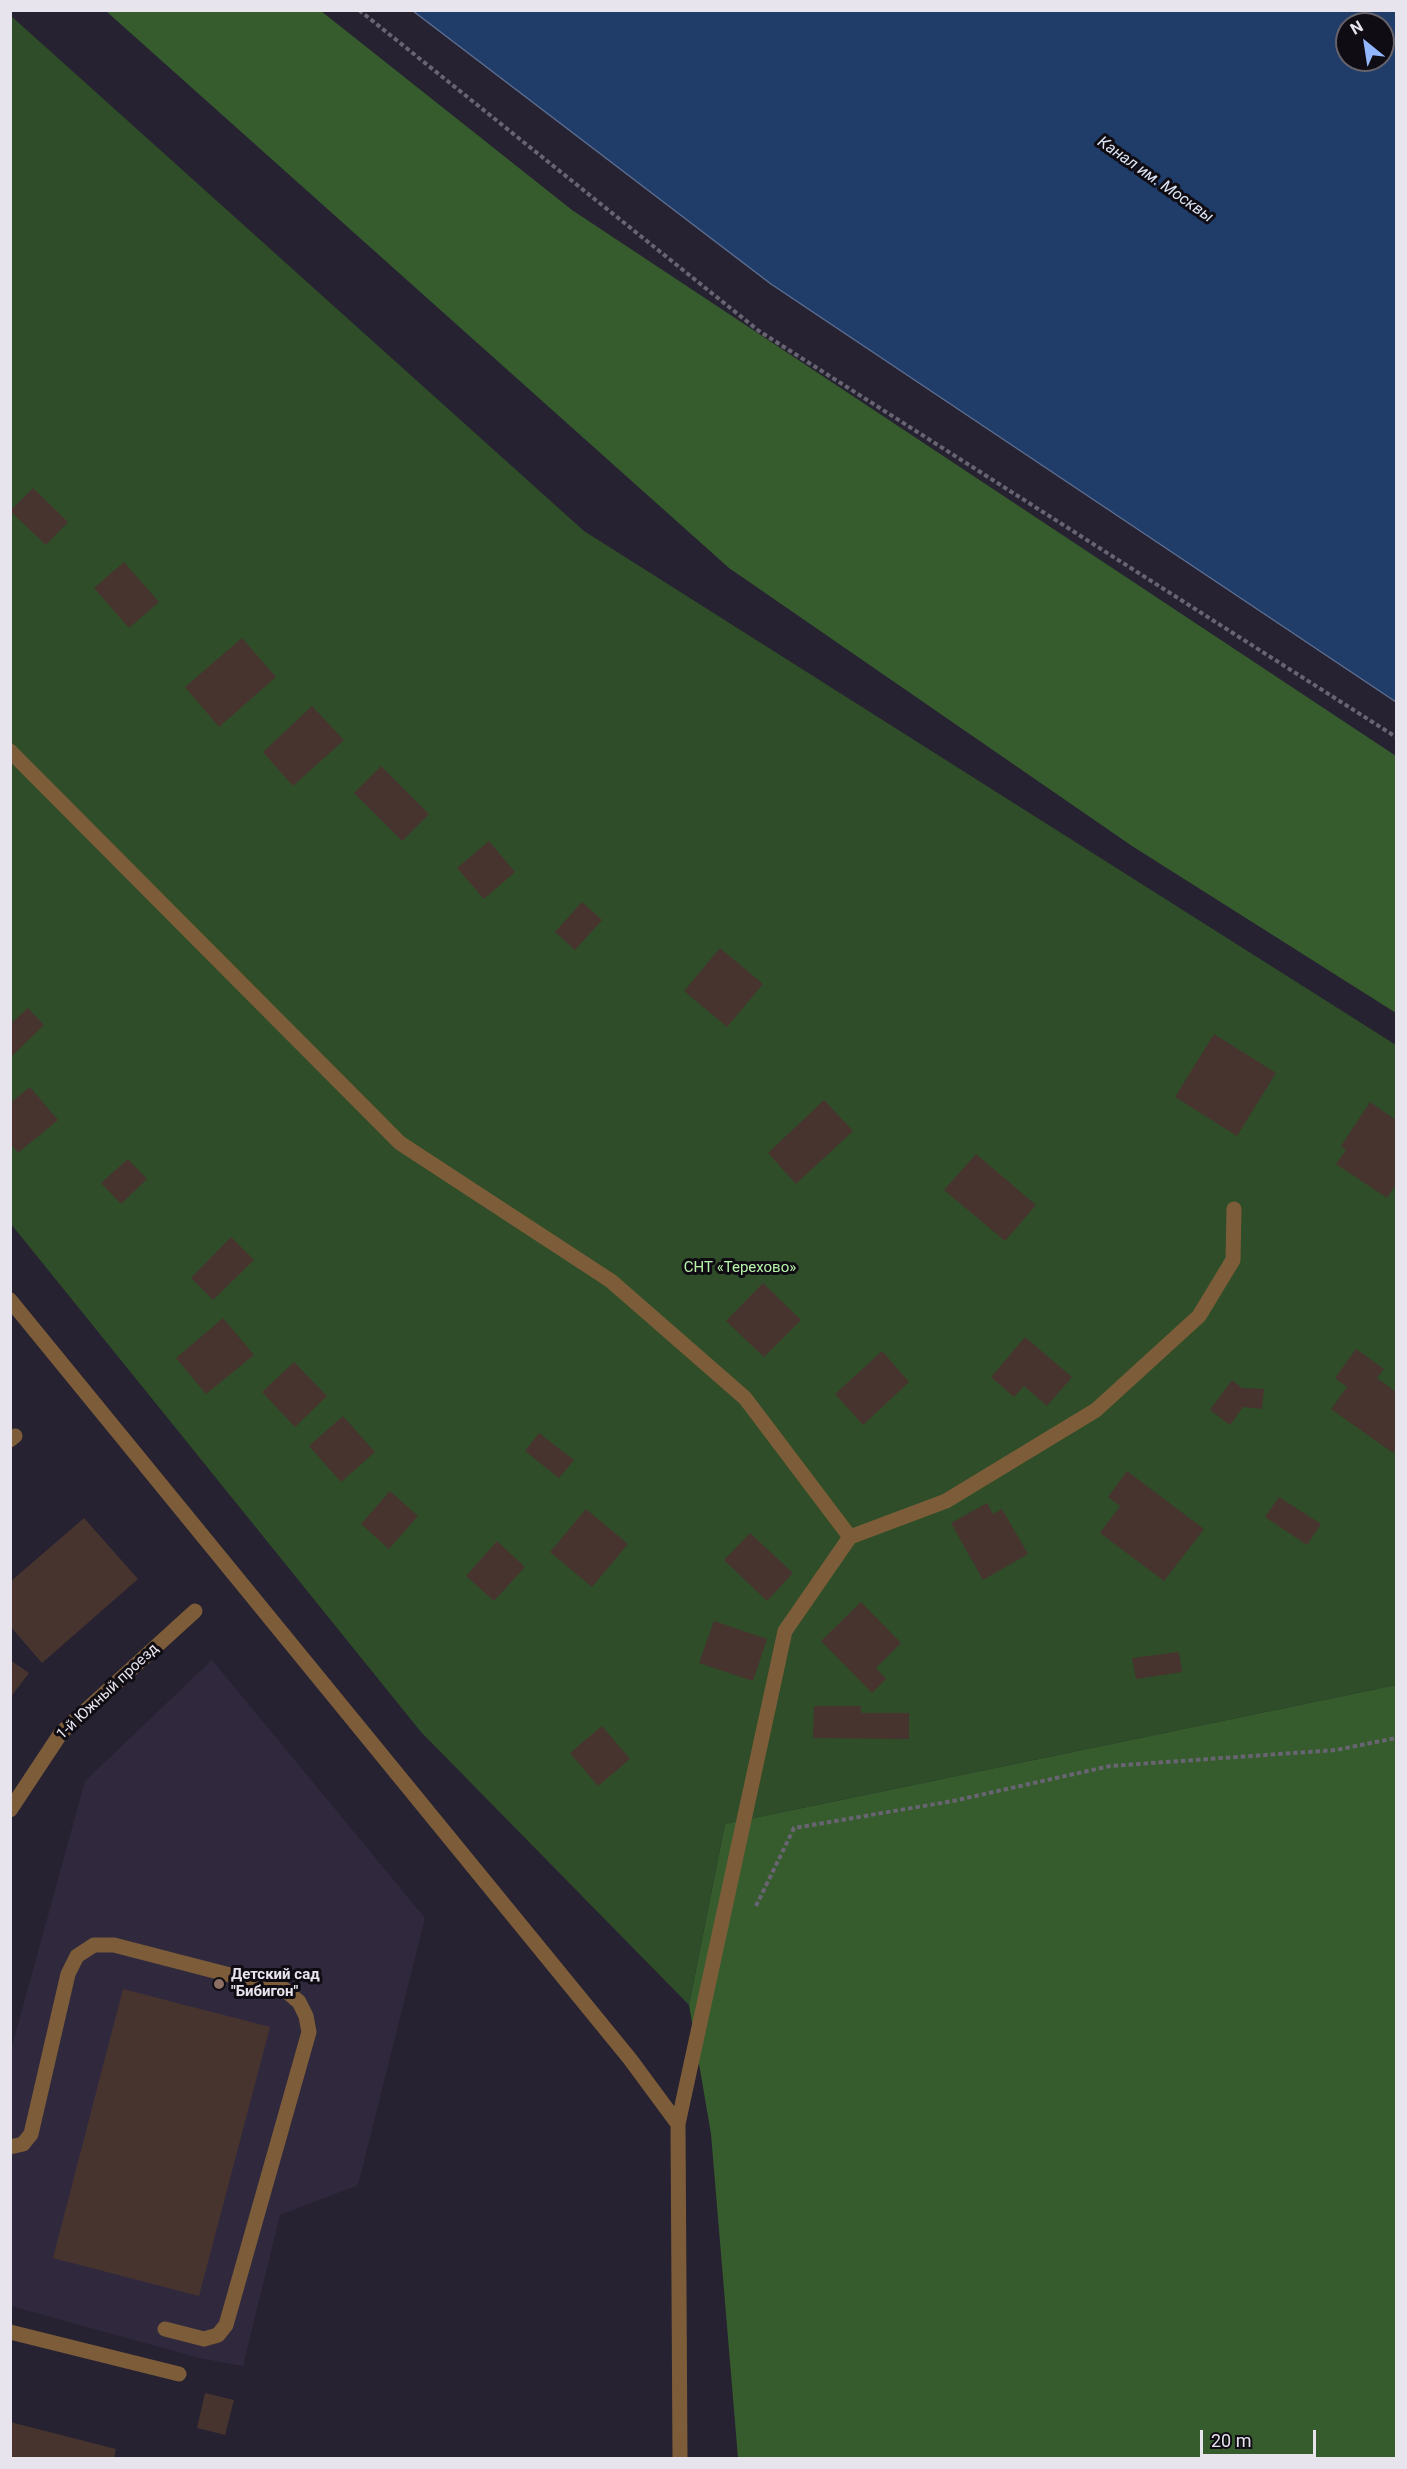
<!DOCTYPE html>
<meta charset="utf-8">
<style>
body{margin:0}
#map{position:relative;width:1407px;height:2469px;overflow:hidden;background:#262231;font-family:Roboto,sans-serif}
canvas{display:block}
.frame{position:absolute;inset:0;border:12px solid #e7e4ee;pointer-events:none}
.north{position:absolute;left:1335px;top:12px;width:60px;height:60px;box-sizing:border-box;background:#0f0c13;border:2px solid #65626b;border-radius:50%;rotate:330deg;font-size:16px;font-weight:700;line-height:24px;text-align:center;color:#e7e4ee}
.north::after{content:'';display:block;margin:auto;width:21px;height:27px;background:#92b7fd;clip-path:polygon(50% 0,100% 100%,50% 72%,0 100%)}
.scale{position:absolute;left:1200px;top:2430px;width:116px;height:27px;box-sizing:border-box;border:3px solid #e7e4ee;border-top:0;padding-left:8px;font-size:18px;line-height:21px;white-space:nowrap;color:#e7e4ee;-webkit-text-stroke:4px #0f0c13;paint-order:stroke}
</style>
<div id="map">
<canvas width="1407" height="2469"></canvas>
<div class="frame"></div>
<div class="north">N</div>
<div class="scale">20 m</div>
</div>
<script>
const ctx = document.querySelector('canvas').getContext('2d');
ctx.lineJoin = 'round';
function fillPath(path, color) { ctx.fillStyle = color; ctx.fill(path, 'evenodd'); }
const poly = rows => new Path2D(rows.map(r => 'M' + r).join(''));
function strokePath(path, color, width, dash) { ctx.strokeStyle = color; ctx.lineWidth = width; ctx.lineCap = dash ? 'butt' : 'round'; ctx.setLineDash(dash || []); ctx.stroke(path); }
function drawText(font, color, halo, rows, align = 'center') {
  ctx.font = font + ' Roboto,sans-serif'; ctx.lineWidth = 6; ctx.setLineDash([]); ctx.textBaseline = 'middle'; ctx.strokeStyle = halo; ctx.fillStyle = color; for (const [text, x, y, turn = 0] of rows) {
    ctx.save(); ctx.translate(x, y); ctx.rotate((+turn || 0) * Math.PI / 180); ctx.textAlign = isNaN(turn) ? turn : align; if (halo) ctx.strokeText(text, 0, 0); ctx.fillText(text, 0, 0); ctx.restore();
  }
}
const built = poly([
 [212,1660,425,1918,358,2185,280,2215,243,2366,199,2358,11,2306,11,2050,85,1781]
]);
const green = poly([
 [10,15,584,531,1396,1045,1396,1685,725,1824,689,2005,421,1732,11,1224]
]);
const forest = poly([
 [106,11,321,11,572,210,1396,756,1396,1013,1132,846,729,568],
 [1396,1685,1396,2458,738,2458,711,2134,689,2005,725,1824]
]);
const water = poly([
 [413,11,1396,11,1396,702,771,284,413,11],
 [1347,24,1383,24,1383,60,1347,60,1347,24]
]);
const building = poly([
 [33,488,68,522,46,545,10,511],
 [124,562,159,602,129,628,94,588],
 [242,638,276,677,219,727,185,687],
 [312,706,344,740,293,786,263,752],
 [381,766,429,814,402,841,354,793],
 [489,841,515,872,484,899,457,868],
 [582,902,602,920,575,950,555,932],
 [720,948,763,984,727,1027,684,991],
 [28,1008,44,1025,10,1058,10,1024],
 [1214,1034,1276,1073,1237,1136,1175,1097],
 [30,1087,58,1120,18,1153,10,1143,10,1103],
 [824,1100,853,1131,796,1184,768,1153],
 [1370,1102,1396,1120,1396,1184,1387,1198,1336,1164,1346,1150,1341,1146],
 [976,1154,1036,1205,1005,1241,944,1190],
 [128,1159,147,1179,121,1204,101,1183],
 [231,1237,254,1260,213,1300,191,1278],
 [763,1283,801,1320,764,1357,726,1321],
 [223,1318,254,1355,206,1394,176,1358],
 [1025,1337,1072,1377,1047,1406,1024,1386,1014,1397,991,1377],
 [1356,1349,1384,1369,1377,1378,1396,1392,1396,1448,1393,1453,1331,1409,1347,1387,1335,1378],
 [882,1351,909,1382,863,1425,835,1394],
 [294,1362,327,1396,295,1427,262,1392],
 [1232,1380,1242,1388,1264,1389,1262,1409,1243,1407,1230,1425,1210,1410],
 [343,1416,375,1452,341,1482,309,1446],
 [539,1433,574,1460,559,1478,525,1451],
 [1127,1471,1204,1529,1164,1581,1100,1533,1120,1506,1108,1497],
 [390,1491,418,1516,389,1549,361,1524],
 [1279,1497,1321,1524,1307,1545,1265,1517],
 [987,1503,993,1514,1002,1509,1028,1554,983,1580,951,1523],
 [586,1509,628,1544,592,1587,550,1552],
 [84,1518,138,1579,42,1663,10,1626,10,1582],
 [750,1533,793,1573,767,1601,724,1560],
 [497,1541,525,1567,494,1601,466,1576],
 [861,1602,901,1643,876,1668,886,1679,872,1693,821,1641],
 [714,1621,767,1639,753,1681,699,1663],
 [1179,1652,1182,1672,1136,1679,1132,1658],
 [10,1660,29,1673,10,1698],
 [814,1706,861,1706,861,1713,909,1713,909,1739,813,1738],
 [602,1726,630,1759,598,1786,570,1753],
 [123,1989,270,2027,199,2296,53,2258],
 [205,2393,234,2400,225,2435,197,2428],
 [10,2422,116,2449,114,2458,10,2458]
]);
const path = poly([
 [359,10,759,331,1396,737],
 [756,1906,794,1828,953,1801,1110,1766,1336,1750,1396,1738]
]);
const service = poly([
 [10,751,400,1143,611,1281,745,1398,850,1537,785,1631,678,2124],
 [10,1300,630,2059,678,2124,680,2458],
 [10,1440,15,1436],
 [850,1537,946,1501,1096,1410,1199,1316,1233,1260,1234,1209],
 [10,2147,23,2144,31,2134,68,1974,77,1956,94,1945,114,1945,284,1989,299,2002,306,2016,309,2032,226,2325,218,2335,204,2339,165,2329],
 [10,2332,179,2374]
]);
const minor = poly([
 [10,1810,61,1733,195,1611]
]);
const markers = [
 [219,1984,6,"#8d6e63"]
];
const parkNames = [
 ["СНТ «Терехово»",740,1268]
];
const streetNames = [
 ["1-й Южный проезд",108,1692,-43]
];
const poiNames = [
 ["Детский сад",231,1975],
 ["\"Бибигон\"",231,1992]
];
const waterNames = [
 ["Канал им. Москвы",1155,180,35]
];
fillPath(built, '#30293e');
fillPath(green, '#2f4d28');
fillPath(forest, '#365c2d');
fillPath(water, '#203c69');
strokePath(water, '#5c6e91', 1.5);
fillPath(building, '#47342f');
strokePath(path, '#686472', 4, [4.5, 3]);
strokePath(service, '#7d5d39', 15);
strokePath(minor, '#7d5d39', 15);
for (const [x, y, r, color] of markers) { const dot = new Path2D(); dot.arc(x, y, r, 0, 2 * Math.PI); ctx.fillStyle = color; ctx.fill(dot); strokePath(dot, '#0f0c13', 2); }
drawText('15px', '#b8f5ab', '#0f0c13', parkNames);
drawText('15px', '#e7e4ee', '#0f0c13', streetNames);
drawText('bold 15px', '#e7e4ee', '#0f0c13', poiNames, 'left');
drawText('italic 16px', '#dce5f4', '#0f0c13', waterNames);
</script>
